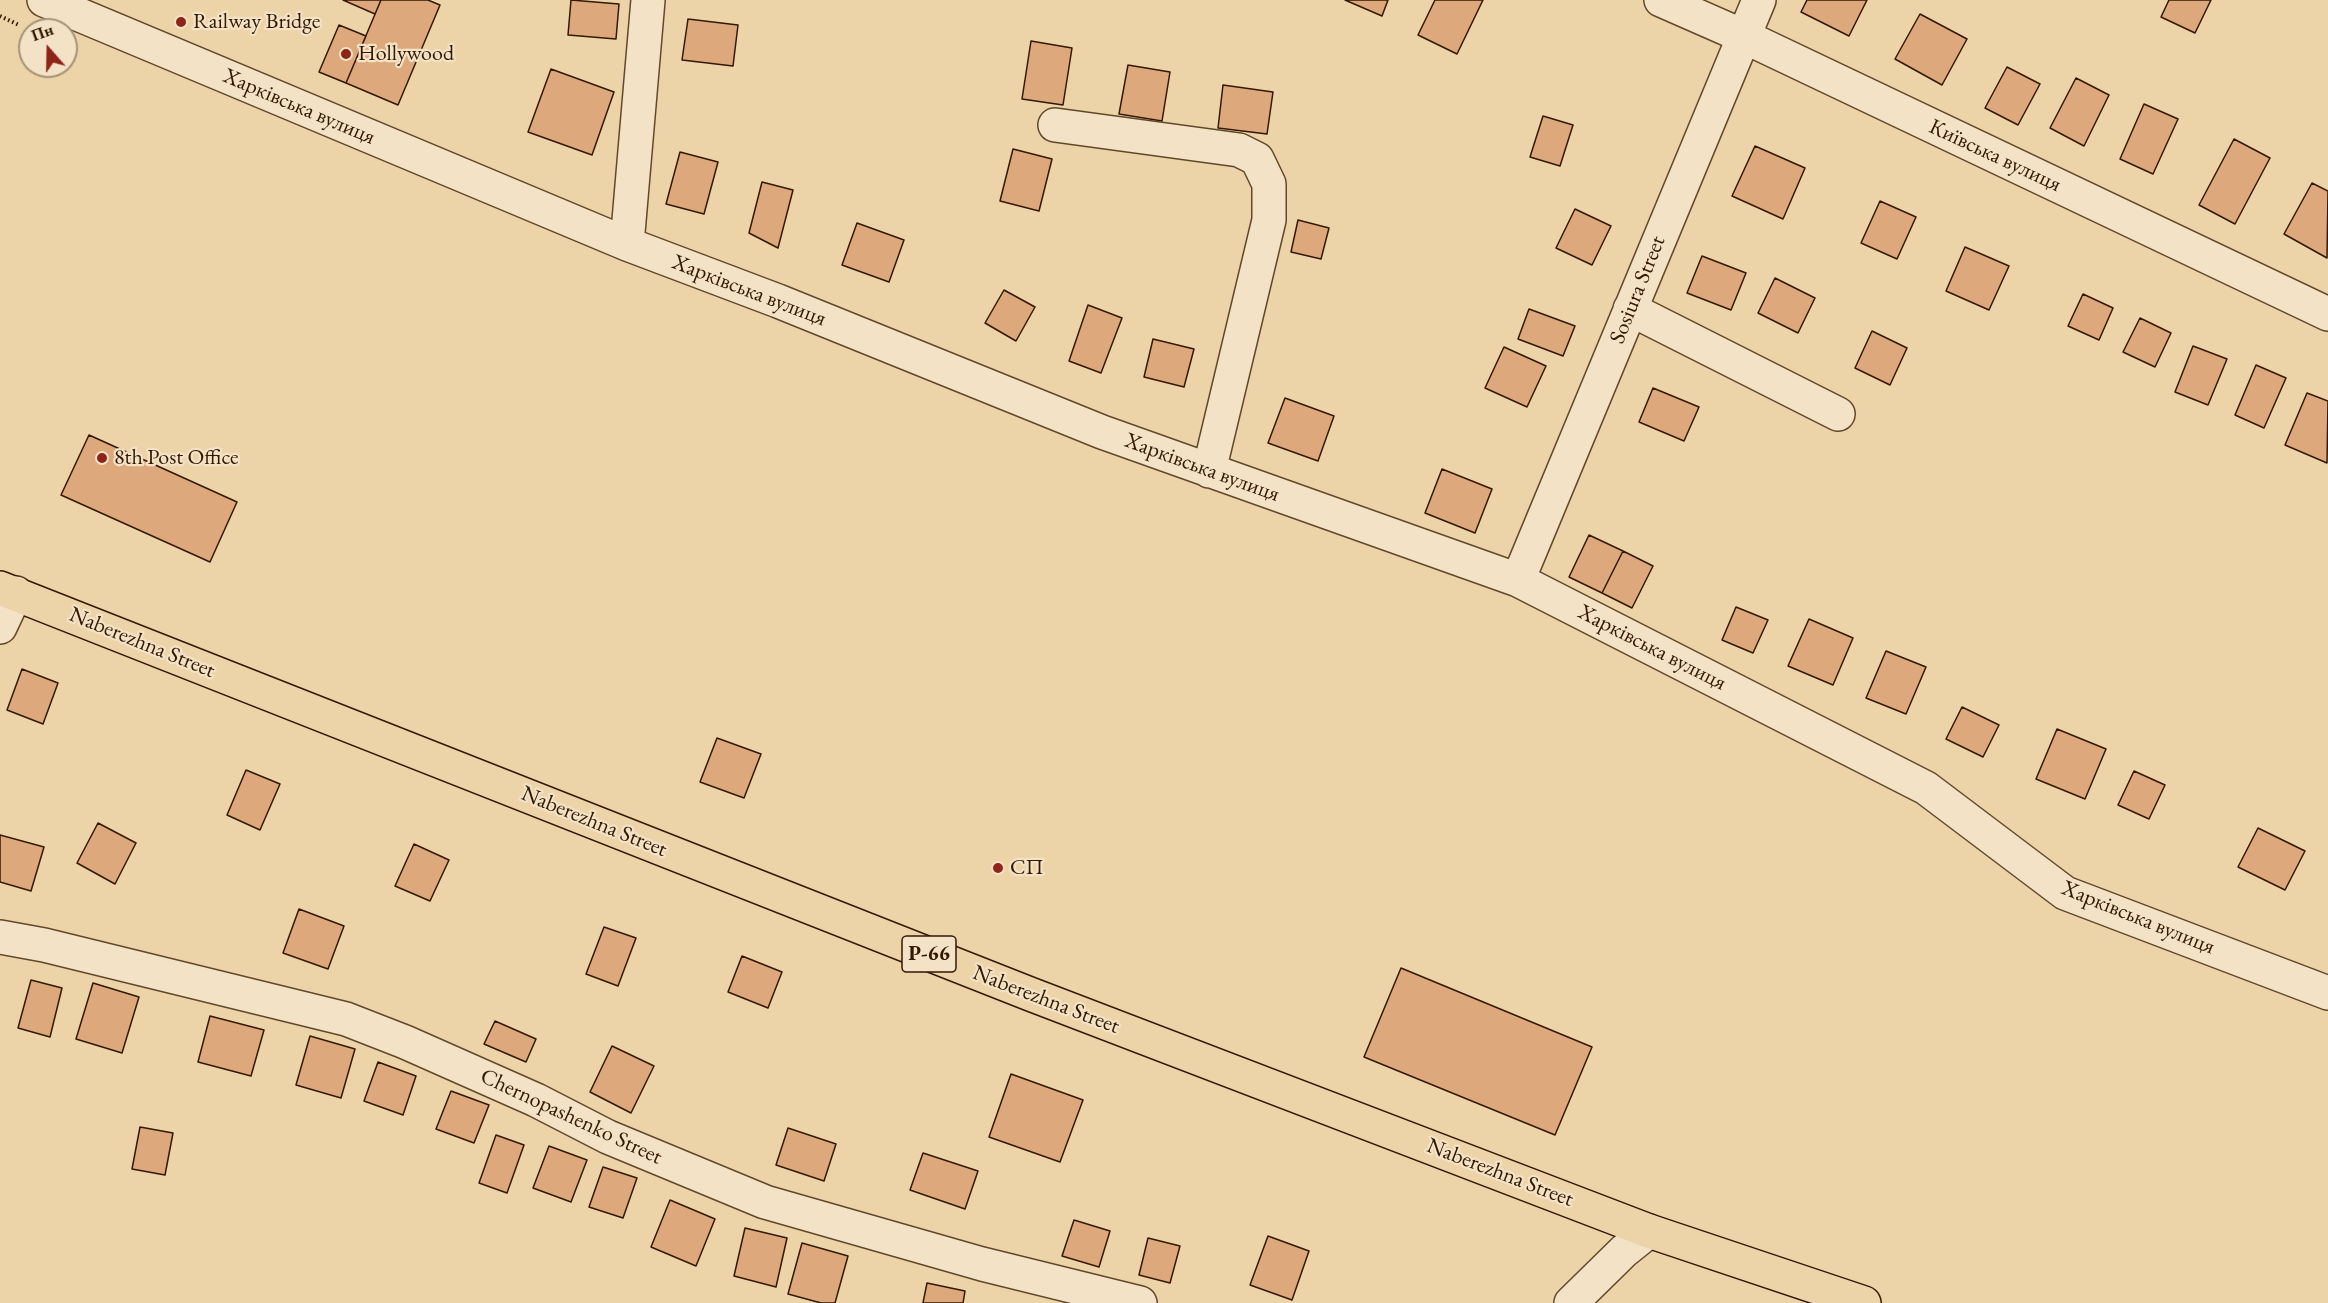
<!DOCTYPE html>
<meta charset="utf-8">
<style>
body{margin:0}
#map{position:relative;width:2328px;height:1303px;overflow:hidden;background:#edd3a8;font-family:"EB Garamond",serif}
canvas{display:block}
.north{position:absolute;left:18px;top:18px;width:60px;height:60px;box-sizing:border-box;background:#f3e2c6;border:2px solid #a69277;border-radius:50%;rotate:340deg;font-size:16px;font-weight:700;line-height:24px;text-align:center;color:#321900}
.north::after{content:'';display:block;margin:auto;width:21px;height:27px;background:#8f2418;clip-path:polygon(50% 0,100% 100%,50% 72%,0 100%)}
</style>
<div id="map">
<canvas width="2328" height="1303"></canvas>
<div class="north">Пн</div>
</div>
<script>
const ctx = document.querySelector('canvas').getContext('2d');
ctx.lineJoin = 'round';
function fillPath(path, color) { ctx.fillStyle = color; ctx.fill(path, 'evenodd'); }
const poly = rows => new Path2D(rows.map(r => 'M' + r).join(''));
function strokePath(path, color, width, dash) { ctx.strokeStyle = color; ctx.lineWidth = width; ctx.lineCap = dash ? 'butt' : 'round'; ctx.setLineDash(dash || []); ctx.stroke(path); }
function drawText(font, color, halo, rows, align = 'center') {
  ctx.font = font + ' "EB Garamond",serif'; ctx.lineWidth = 4.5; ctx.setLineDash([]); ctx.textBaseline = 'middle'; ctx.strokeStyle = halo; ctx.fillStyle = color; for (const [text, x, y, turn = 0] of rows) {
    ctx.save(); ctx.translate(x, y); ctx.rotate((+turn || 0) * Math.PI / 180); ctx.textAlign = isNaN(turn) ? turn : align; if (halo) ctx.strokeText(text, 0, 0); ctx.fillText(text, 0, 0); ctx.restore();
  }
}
const building = poly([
 [343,0,381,0,375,14,343,0],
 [381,0,428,0,440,5,398,105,346,83,381,0],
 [571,0,619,4,616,39,568,35,571,0],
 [1345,0,1388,0,1382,16,1345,0],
 [1435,0,1483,0,1457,54,1418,35,1435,0],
 [1807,0,1867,0,1849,36,1801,12,1807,0],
 [2169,0,2211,0,2195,33,2161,17,2169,0],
 [1920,14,1967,39,1942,85,1895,59,1920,14],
 [688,19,738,25,733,66,682,60,688,19],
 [339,25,366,36,346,83,319,72,339,25],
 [1031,41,1072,48,1063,105,1022,99,1031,41],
 [1128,65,1170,72,1162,121,1119,114,1128,65],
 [2007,67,2040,84,2018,125,1985,108,2007,67],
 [551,69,614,92,592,155,528,132,551,69],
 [2076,78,2109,95,2084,146,2050,128,2076,78],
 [1223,85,1273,92,1267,134,1218,128,1223,85],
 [2144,104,2178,119,2153,174,2120,159,2144,104],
 [1543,116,1573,125,1560,166,1530,157,1543,116],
 [2234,139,2270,158,2235,224,2199,205,2234,139],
 [1755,146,1805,168,1783,219,1732,196,1755,146],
 [1013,149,1052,159,1039,211,1000,201,1013,149],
 [680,152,718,162,704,214,666,204,680,152],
 [762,182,793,190,778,248,749,233,762,182],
 [2312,183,2328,191,2327,258,2284,234,2312,183],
 [1880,201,1916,217,1897,259,1861,243,1880,201],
 [1575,209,1611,226,1592,265,1556,248,1575,209],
 [1298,220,1329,228,1321,259,1291,252,1298,220],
 [857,223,904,240,889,282,842,265,857,223],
 [1965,247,2009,266,1989,310,1946,291,1965,247],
 [1702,256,1746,273,1731,310,1687,293,1702,256],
 [1775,278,1815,298,1798,333,1758,313,1775,278],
 [1004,290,1035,307,1016,341,985,323,1004,290],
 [2083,294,2113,308,2099,340,2068,326,2083,294],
 [1088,305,1122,318,1101,373,1069,361,1088,305],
 [1529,309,1575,326,1563,356,1518,339,1529,309],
 [2140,318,2171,333,2155,367,2123,352,2140,318],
 [1872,331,1907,348,1890,385,1855,368,1872,331],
 [1153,339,1194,349,1184,387,1144,377,1153,339],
 [2193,346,2227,359,2208,405,2175,392,2193,346],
 [1504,347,1546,366,1527,407,1485,388,1504,347],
 [2256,365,2286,378,2264,428,2235,415,2256,365],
 [1653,388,1699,407,1684,441,1639,422,1653,388],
 [2307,393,2328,401,2327,463,2285,445,2307,393],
 [1285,398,1334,416,1318,461,1268,443,1285,398],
 [89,435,237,502,210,562,61,495,89,435],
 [1442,469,1492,489,1475,533,1425,513,1442,469],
 [1589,535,1623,551,1602,593,1569,577,1589,535],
 [1623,551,1653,566,1632,608,1602,593,1623,551],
 [1736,607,1768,620,1753,653,1722,640,1736,607],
 [1809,619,1853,638,1833,685,1788,666,1809,619],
 [1886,651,1926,667,1906,714,1866,698,1886,651],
 [22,669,58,683,43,724,7,710,22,669],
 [1962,707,1999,725,1983,757,1946,739,1962,707],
 [2057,729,2106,749,2085,799,2036,779,2057,729],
 [717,738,761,754,744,798,700,782,717,738],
 [246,770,280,784,260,830,227,815,246,770],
 [2134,771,2165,785,2149,819,2118,805,2134,771],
 [98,823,136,843,115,884,77,863,98,823],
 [2258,828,2305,851,2285,890,2238,867,2258,828],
 [0,835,44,847,31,891,0,882,0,835],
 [414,844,449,860,430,901,395,886,414,844],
 [299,909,344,926,328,969,283,953,299,909],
 [604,927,636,938,618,986,586,974,604,927],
 [742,956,782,972,768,1008,728,992,742,956],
 [1401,968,1592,1047,1555,1135,1364,1057,1401,968],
 [31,980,62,988,50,1037,18,1028,31,980],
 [93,983,139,997,122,1053,76,1039,93,983],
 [210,1016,264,1030,251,1076,198,1062,210,1016],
 [495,1021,536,1039,526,1062,484,1044,495,1021],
 [310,1036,355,1049,341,1098,296,1085,310,1036],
 [612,1046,654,1066,631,1113,590,1092,612,1046],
 [378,1062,416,1076,403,1115,364,1101,378,1062],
 [1011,1074,1083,1100,1060,1162,989,1137,1011,1074],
 [451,1091,489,1105,474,1143,436,1129,451,1091],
 [140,1127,173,1133,165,1175,132,1169,140,1127],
 [788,1128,836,1144,824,1181,776,1165,788,1128],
 [496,1135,524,1145,507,1193,479,1183,496,1135],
 [549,1146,587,1160,571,1202,533,1188,549,1146],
 [923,1153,978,1171,965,1209,910,1190,923,1153],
 [603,1167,637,1178,623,1218,589,1207,603,1167],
 [670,1200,715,1219,696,1266,651,1247,670,1200],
 [1074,1220,1110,1231,1099,1267,1062,1256,1074,1220],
 [745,1228,787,1238,776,1287,734,1276,745,1228],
 [1268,1236,1309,1251,1292,1300,1250,1285,1268,1236],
 [1148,1238,1180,1246,1170,1283,1139,1275,1148,1238],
 [802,1243,848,1256,835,1303,821,1303,788,1294,802,1243],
 [927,1283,965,1291,963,1303,923,1303,927,1283]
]);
const path = poly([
 [0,16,19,25]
]);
const minor = poly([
 [44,0,627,244,778,301,1102,432,1518,580,1926,788,2065,893,2328,993],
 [1661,0,1743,36,2328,314],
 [1055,125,1239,150,1257,159,1269,184,1269,220,1209,471],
 [627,244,648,0],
 [1630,309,1838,414],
 [1518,580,1759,0],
 [0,627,16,593],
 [0,937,44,945,346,1019,405,1042,536,1100,608,1137,765,1202,982,1264,1140,1303],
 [1571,1303,1624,1251,1649,1231]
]);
const major = poly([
 [0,588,1030,994,1649,1231,1864,1303]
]);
const markers = [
 [181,22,6,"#8f2418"],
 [346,54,6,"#8f2418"],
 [102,458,6,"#8f2418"],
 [998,868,6,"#8f2418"]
];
const shields = [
 [929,954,54]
];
const shieldNames = [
 ["Р-66",929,954]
];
const poiNames = [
 ["Railway Bridge",193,22],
 ["Hollywood",358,54],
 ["8th Post Office",114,458],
 ["СП",1010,868]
];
const streetNames = [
 ["Харківська вулиця",299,107,23],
 ["Київська вулиця",1995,156,25],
 ["Sosiura Street",1638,290,-68],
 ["Харківська вулиця",749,291,21],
 ["Харківська вулиця",1202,468,20],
 ["Naberezhna Street",142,643,22],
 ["Харківська вулиця",1652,648,27],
 ["Naberezhna Street",594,822,22],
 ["Харківська вулиця",2138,918,22],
 ["Naberezhna Street",1046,1000,21],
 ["Chernopashenko Street",571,1117,25],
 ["Naberezhna Street",1500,1173,21]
];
fillPath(building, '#dda97c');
strokePath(building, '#321900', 1.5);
strokePath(minor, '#61482a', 36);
strokePath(major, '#321900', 36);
strokePath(path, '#321900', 4, [1.5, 3]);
strokePath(minor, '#f3e2c6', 33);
strokePath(major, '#edd3a8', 33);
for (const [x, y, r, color] of markers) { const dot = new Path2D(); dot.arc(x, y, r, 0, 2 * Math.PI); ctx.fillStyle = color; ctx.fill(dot); strokePath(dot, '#f3e2c6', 2); }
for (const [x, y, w] of shields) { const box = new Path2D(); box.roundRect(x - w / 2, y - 18, w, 36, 4.5); ctx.fillStyle = '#f3e2c6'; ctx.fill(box); strokePath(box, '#321900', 1.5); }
drawText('bold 21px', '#321900', null, shieldNames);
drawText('22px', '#321900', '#f3e2c6', poiNames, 'left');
drawText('22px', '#321900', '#f3e2c6', streetNames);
</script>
